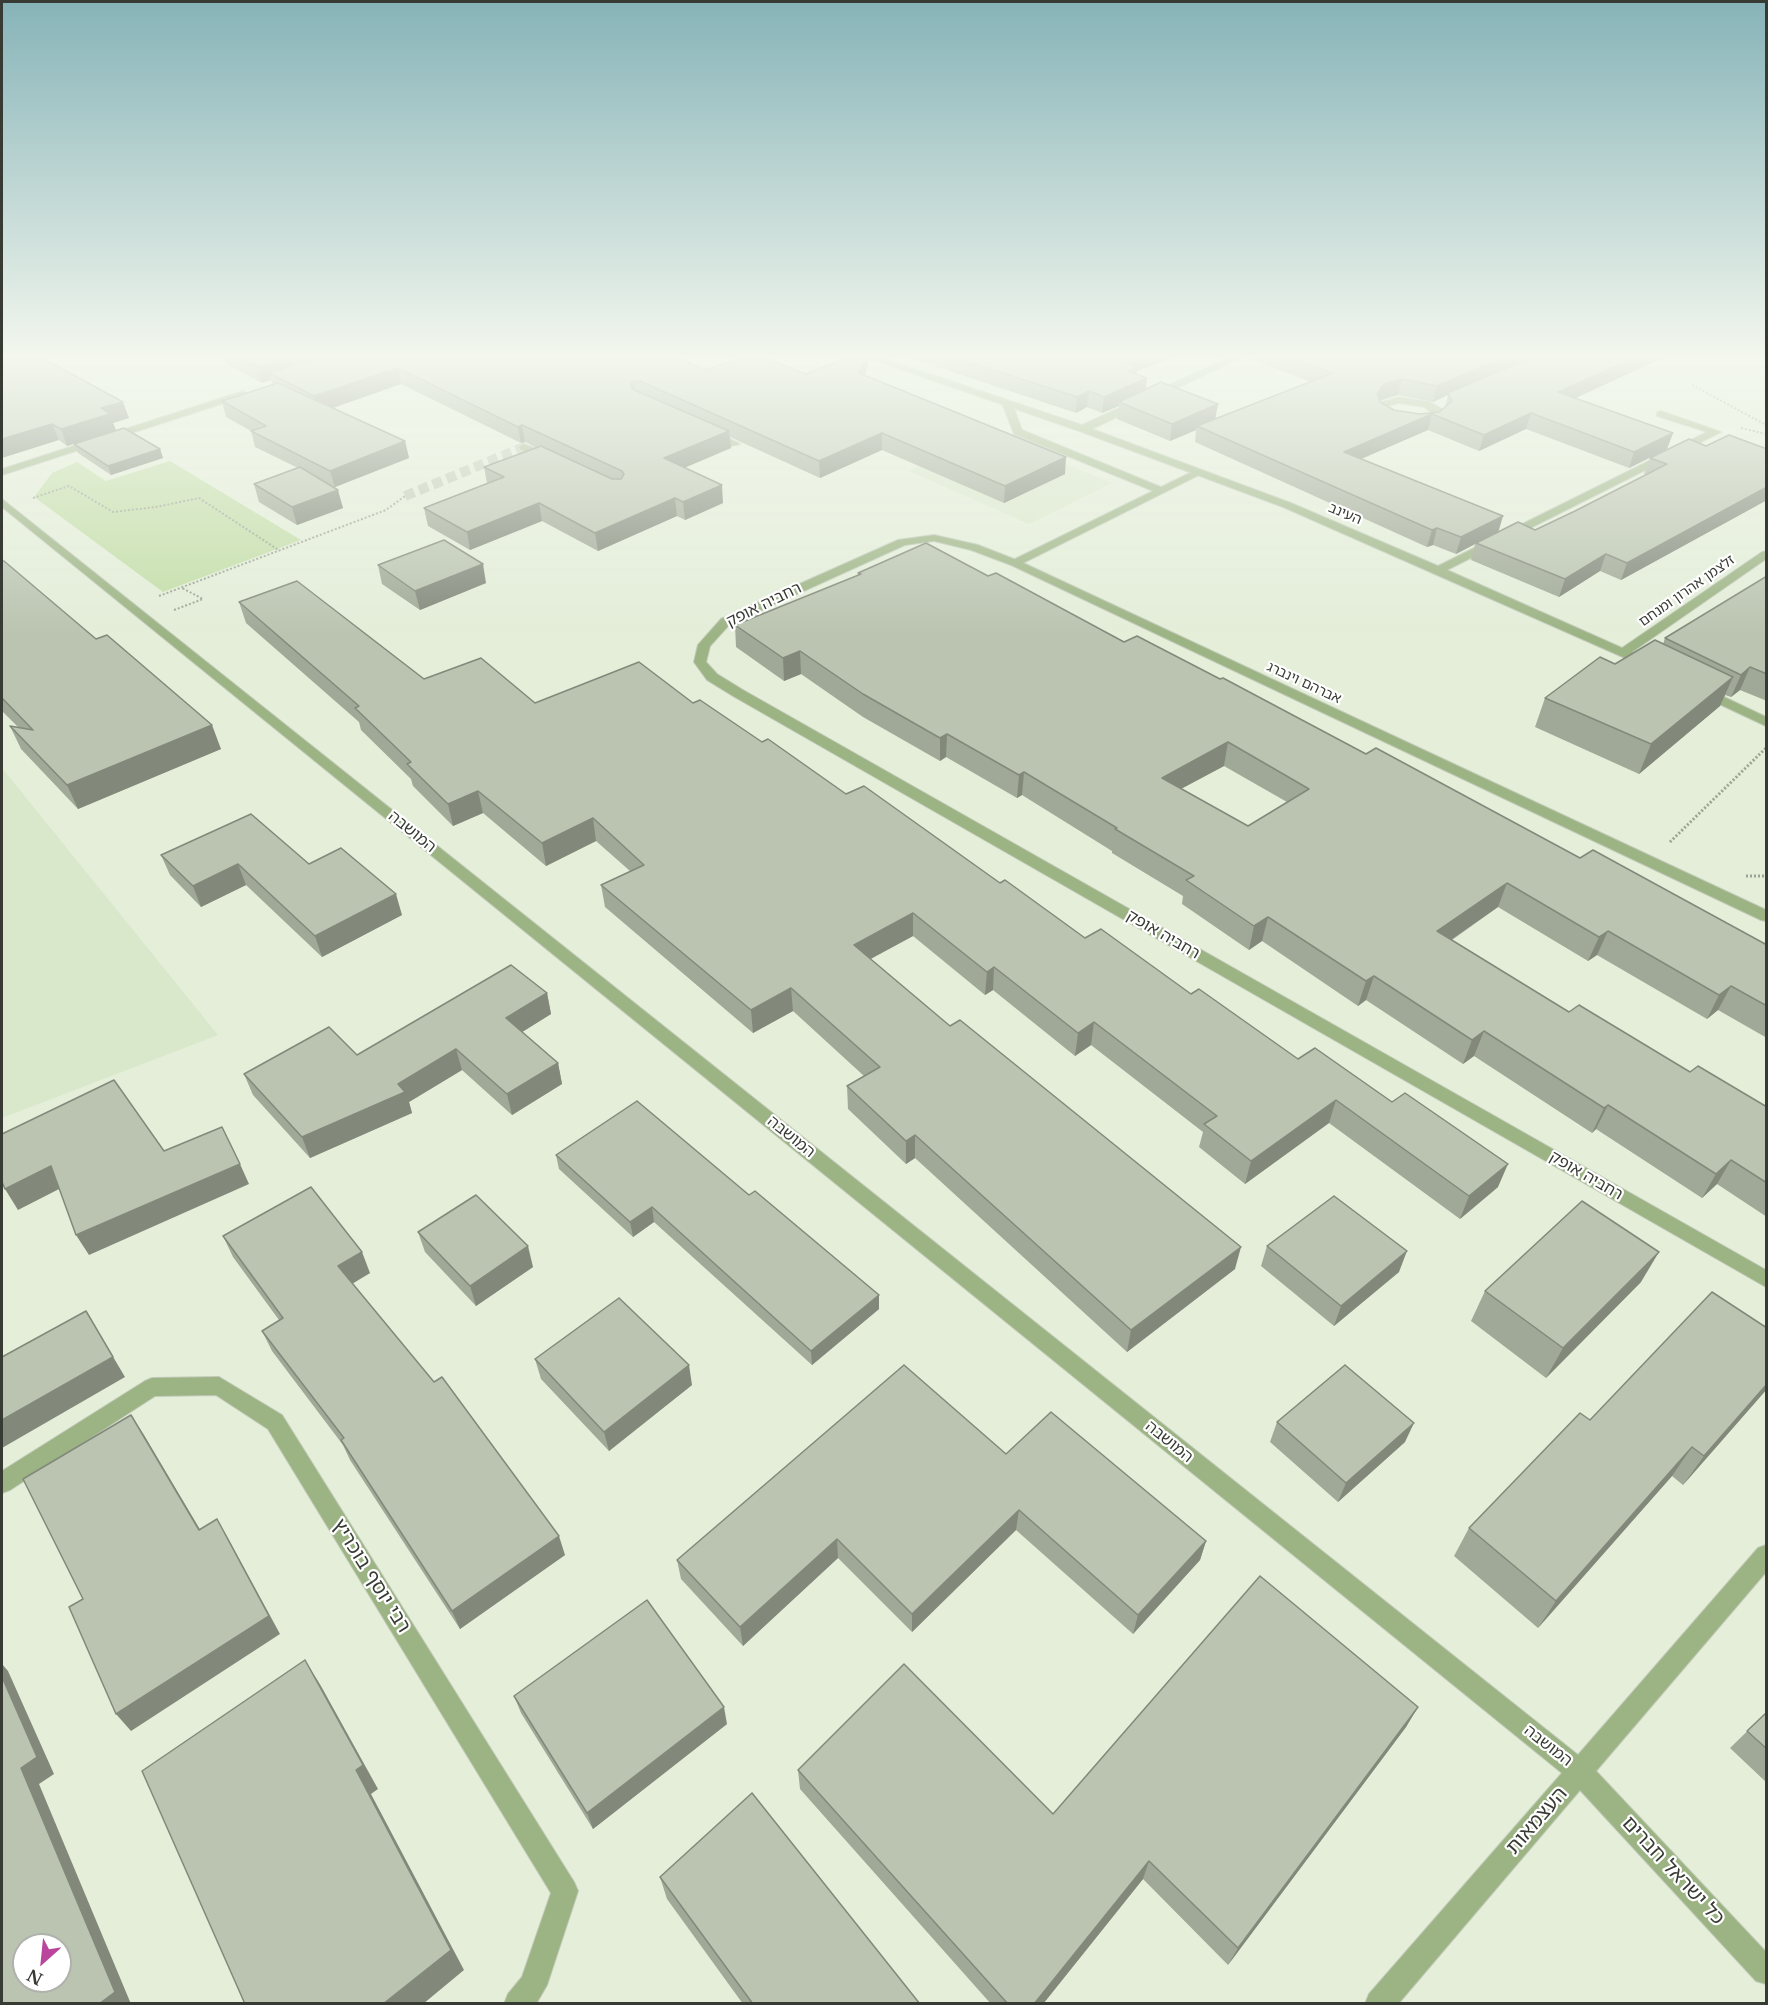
<!DOCTYPE html>
<meta charset="utf-8">
<style>
body{margin:0}
#map{position:relative;width:1768px;height:2005px;overflow:hidden;background:#e4eed9;font-family:"Libre Baskerville",serif}
canvas{display:block}
.frame{position:absolute;inset:0;border:3px solid #373b33;pointer-events:none}
.north{position:absolute;left:12px;top:1933px;width:60px;height:60px;box-sizing:border-box;background:#fff;border:2px solid #afb1ad;border-radius:50%;rotate:207deg;font-size:16px;font-weight:700;line-height:24px;text-align:center;color:#373b33}
.north::after{content:'';display:block;margin:auto;width:21px;height:27px;background:#ba459d;clip-path:polygon(50% 0,100% 100%,50% 72%,0 100%)}
</style>
<div id="map">
<canvas width="1768" height="2005"></canvas>
<div class="frame"></div>
<div class="north">N</div>
</div>
<script>
const ctx = document.querySelector('canvas').getContext('2d');
ctx.lineJoin = 'round';
function fillPath(path, color) { ctx.fillStyle = color; ctx.fill(path, 'evenodd'); }
const poly = rows => new Path2D(rows.map(r => 'M' + r).join(''));
function strokePath(path, color, width, dash) { ctx.strokeStyle = color; ctx.lineWidth = width; ctx.lineCap = dash ? 'butt' : 'round'; ctx.setLineDash(dash || []); ctx.stroke(path); }
function drawText(font, color, halo, rows, align = 'center') {
  ctx.font = font + ' "Libre Baskerville","Noto Sans Hebrew",serif'; ctx.lineWidth = 4.5; ctx.setLineDash([]); ctx.textBaseline = 'middle'; ctx.strokeStyle = halo; ctx.fillStyle = color; for (const [text, x, y, turn = 0] of rows) {
    ctx.save(); ctx.translate(x, y); ctx.rotate((+turn || 0) * Math.PI / 180); ctx.textAlign = isNaN(turn) ? turn : align; if (halo) ctx.strokeText(text, 0, 0); ctx.fillText(text, 0, 0); ctx.restore();
  }
}
const built = poly([
 [992,434,1112,483,1029,524,909,471],
 [2,768,218,1035,2,1118]
]);
const green = poly([
 [170,461,301,540,163,592,34,497,52,473,77,462,106,481]
]);
const minorTunnel = poly([
 [405,496,551,436]
]);
const pathFar1 = poly([
 [1692,385,1766,425],
 [1741,428,1766,434],
 [33,498,69,486,113,512,156,507,199,498,280,551],
 [159,596,386,510,405,496],
 [174,610,203,599,182,588]
]);
const path = poly([
 [1670,842,1766,748],
 [1746,876,1766,876]
]);
const service = poly([
 [1007,400,1012,403,1022,430,1161,487,1196,470,1205,472,1019,565,1011,565,1011,561,1153,491,1014,434,1002,403,1007,400],
 [706,431,714,431,740,444,731,446,706,435,706,431],
 [524,444,555,457,556,459,547,461,520,449,519,447,524,444]
]);
const minor = poly([
 [859,355,873,355,1082,425,1234,355,1246,355,1092,429,1291,503,1438,566,1707,432,1657,416,1657,412,1661,411,1721,432,1447,570,1622,648,1762,552,1766,551,1766,559,1632,652,1654,662,1656,665,1654,668,1650,669,1283,507,1079,431,859,355],
 [243,391,248,394,246,396,2,475,2,469,243,391],
 [1399,397,1430,402,1442,409,1446,416,1438,425,1416,428,1391,424,1378,416,1375,411,1381,402,1399,397],
 [1399,403,1424,407,1436,416,1431,420,1416,422,1398,419,1385,411,1388,406,1399,403],
 [2,499,1578,1755,1758,1548,1766,1545,1766,1572,1596,1771,1766,1952,1766,1984,1756,1981,1580,1790,1398,2004,1365,2004,1369,1994,1562,1773,2,507,2,499],
 [934,535,978,545,1019,561,1766,910,1766,921,1761,920,1011,565,971,550,934,541,905,545,729,625,710,646,706,662,717,674,743,690,1766,1270,1766,1287,733,696,707,680,694,662,698,645,721,619,898,540,934,535],
 [1703,687,1766,717,1766,726,1698,694,1696,691,1703,687],
 [219,1377,282,1415,574,1882,578,1891,547,1985,536,2004,504,2004,508,1994,522,1977,551,1893,268,1429,216,1395,155,1396,10,1490,2,1493,2,1471,145,1381,152,1378,219,1377]
]);
const wall = poly([
 [2,355,129,418,113,423,116,430,67,446,59,440],
 [224,355,669,355,707,370,806,374,854,355,868,355,868,365,865,375,1065,474,1004,503,882,450,820,478,730,437,731,448,684,468,723,503,685,520,677,516,598,551,542,521,470,550,428,526,424,508,487,483,484,467,536,447,525,442,521,443,401,384,333,408,405,441,409,458,335,487,343,508,297,525,259,502,254,484,298,468,255,447,251,431,226,417,222,401,272,384,271,380,262,383,227,364],
 [901,355,1179,355,1137,371,1136,374,1147,378,1145,390,1216,419,1311,382,1246,357,1246,355,1669,355,1575,398,1673,433,1667,449,1629,468,1526,429,1479,451,1428,430,1361,459,1499,532,1535,530,1575,511,1646,475,1644,474,1650,458,1706,446,1767,449,1767,500,1621,580,1600,571,1559,597,1471,560,1475,544,1456,554,1433,545,1427,547,1195,442,1196,430,1170,441,1117,419,1119,406,1102,413,1087,407,1076,413],
 [1398,395,1433,402,1448,395,1445,407,1439,412,1420,414,1394,410,1380,402,1380,401],
 [74,444,160,449,163,458,111,475,78,453],
 [2,561,221,749,78,809,21,749,10,726,18,727,2,711],
 [378,565,486,583,420,610,382,584],
 [858,573,988,576,1124,642,1366,754,1580,858,1767,945,1767,1038,1718,1010,1707,1019,1597,955,1588,961,1498,907,1452,940,1569,1012,1690,1072,1767,1107,1767,1217,1717,1184,1702,1198,1596,1129,1592,1133,1474,1056,1463,1064,1366,1000,1358,1006,1262,941,1249,950,1182,904,1183,896,1112,853,1112,851,1022,795,1017,798,946,757,940,761,863,717,801,674,784,681,736,647,735,625,858,576],
 [1224,766,1287,802,1248,826,1181,789],
 [1767,576,1767,701,1740,690,1731,697,1725,695,1720,706,1639,774,1535,727,1545,698,1615,664,1663,644,1665,638],
 [239,602,424,679,535,703,693,703,762,742,846,794,1000,883,1085,938,1191,994,1298,1059,1498,1187,1460,1219,1329,1123,1245,1184,1199,1147,1203,1132,1091,1045,1075,1056,993,990,985,995,913,936,870,959,1235,1269,1127,1352,915,1158,906,1164,848,1109,847,1086,864,1076,793,1011,753,1033,605,907,601,885,630,871,596,841,546,866,483,813,453,826,413,786,411,779,361,730,359,722,246,623],
 [161,855,309,864,402,915,322,957,246,885,201,907,170,875],
 [547,993,551,1014,522,1032,558,1063,562,1084,512,1115,462,1070,409,1102,412,1113,310,1158,253,1095,244,1074,357,1055],
 [556,1155,749,1195,879,1295,879,1309,812,1365,654,1222,633,1237,559,1169],
 [418,1232,533,1267,476,1306,425,1252],
 [223,1236,370,1273,352,1283,565,1555,460,1629,350,1460,343,1445,272,1351,262,1331,279,1320,233,1257],
 [1267,1246,1399,1272,1334,1326,1261,1266],
 [1641,1282,1546,1378,1471,1321,1485,1291],
 [1767,1328,1767,1389,1683,1485,1672,1476,1538,1628,1454,1556,1469,1528,1590,1420],
 [535,1359,692,1385,609,1451,541,1379],
 [1277,1422,1405,1442,1338,1502,1270,1442],
 [1006,1454,1206,1541,1200,1560,1133,1634,1016,1530,912,1632,838,1558,743,1646,681,1579,677,1560],
 [514,1696,727,1724,593,1829,521,1713],
 [1418,1707,1406,1727,1228,1965,1143,1879,1043,2004,991,2004,800,1789,798,1770,1053,1814],
 [1767,1712,1767,1783,1730,1748],
 [660,1877,920,2004,743,2004,667,1899]
]);
const shadedWall = poly([
 [296,355,350,355,269,373,271,380,262,383,258,367],
 [866,355,868,355,868,365,859,389,859,373],
 [1142,355,1179,355,1137,371,1135,382,1125,386,1124,362],
 [1510,355,1542,355,1448,393,1448,395,1433,402,1437,386],
 [1641,355,1669,355,1554,408,1558,392],
 [398,368,401,384,318,413,314,396],
 [1147,378,1145,394,1119,402,1119,406,1102,413,1104,397],
 [1402,379,1398,395,1380,400,1373,410,1377,394,1384,384],
 [633,381,635,397,631,383],
 [1089,391,1087,407,1076,413,1077,397],
 [123,402,129,418,113,423,116,430,67,446,61,429,101,408],
 [1218,404,1215,421,1197,426,1196,430,1170,441,1172,424],
 [1531,413,1526,429,1479,451,1484,435],
 [1432,414,1428,430,1340,468,1344,452],
 [52,424,59,440,2,458,2,439],
 [522,425,525,442,521,443,518,427],
 [729,431,731,448,665,476,664,458],
 [882,433,882,450,820,478,819,461],
 [1673,433,1667,449,1629,468,1634,452],
 [405,441,409,458,335,487,330,471],
 [160,449,163,458,111,475,108,466],
 [1066,457,1065,474,1004,503,1005,486],
 [722,485,723,503,685,520,683,502],
 [1767,487,1767,500,1621,580,1627,563],
 [338,490,343,508,297,525,292,507],
 [675,498,677,516,598,551,595,533],
 [539,503,542,521,470,550,467,532],
 [1503,516,1498,533,1476,543,1475,544,1456,554,1461,537],
 [1437,528,1433,545,1427,547,1432,530],
 [1606,554,1600,571,1559,597,1565,579],
 [483,564,486,583,420,610,415,591],
 [800,651,801,674,784,681,783,658],
 [1750,667,1740,690,1731,697,1741,675],
 [1733,677,1720,706,1639,774,1651,744],
 [212,725,221,749,78,809,67,785],
 [947,734,946,757,940,761,940,738],
 [1228,742,1224,766,1158,801,1162,778],
 [1024,772,1022,795,1017,798,1019,775],
 [478,791,483,813,453,826,448,804],
 [593,818,596,841,546,866,542,843],
 [238,864,246,885,201,907,193,886],
 [1507,883,1498,907,1429,955,1437,931],
 [396,894,402,915,322,957,315,936],
 [913,913,913,936,854,968,854,945],
 [1268,917,1262,941,1249,950,1254,926],
 [1608,931,1597,955,1588,961,1599,937],
 [994,967,993,990,985,995,987,972],
 [1374,976,1366,1000,1358,1006,1366,981],
 [1731,986,1718,1010,1707,1019,1719,995],
 [791,988,793,1011,753,1033,751,1010],
 [547,993,551,1014,511,1039,506,1018],
 [1094,1022,1091,1045,1075,1056,1078,1033],
 [1484,1031,1474,1056,1463,1064,1472,1040],
 [456,1049,462,1070,409,1102,412,1113,310,1158,302,1137,398,1084],
 [558,1063,562,1084,512,1115,507,1094],
 [1336,1100,1329,1123,1245,1184,1251,1161],
 [1608,1105,1596,1129,1592,1133,1604,1108],
 [915,1135,915,1158,906,1164,906,1141],
 [1731,1160,1717,1184,1702,1198,1716,1174],
 [240,1164,249,1184,89,1255,76,1235],
 [1508,1164,1498,1187,1460,1219,1469,1196],
 [51,1166,63,1187,18,1210,5,1189],
 [652,1207,654,1222,633,1237,630,1222],
 [528,1246,533,1267,476,1306,470,1286],
 [1241,1247,1235,1269,1127,1352,1131,1330],
 [1407,1251,1399,1272,1334,1326,1341,1306],
 [362,1252,370,1273,347,1287,338,1266],
 [1659,1252,1641,1282,1546,1378,1563,1348],
 [879,1295,879,1309,812,1365,811,1351],
 [86,1311,125,1377,2,1448,2,1420],
 [689,1365,692,1385,609,1451,604,1432],
 [1767,1384,1767,1389,1683,1485,1704,1456],
 [131,1415,144,1435,211,1548,199,1530],
 [1414,1423,1405,1442,1338,1502,1346,1483],
 [1692,1447,1672,1476,1538,1628,1556,1601],
 [1019,1510,1016,1530,912,1632,912,1614],
 [217,1519,228,1538,280,1634,131,1731,116,1714],
 [559,1536,565,1555,460,1629,452,1611],
 [837,1539,838,1558,743,1646,740,1627],
 [1206,1541,1200,1560,1133,1634,1138,1615],
 [305,1660,321,1686,378,1789,371,1794,464,1970,423,2004,383,2004,356,1770],
 [2,1664,8,1671,54,1774,39,1784,131,2004,99,2004,21,1768,2,1677],
 [724,1707,727,1724,593,1829,587,1813],
 [1418,1707,1406,1727,1228,1965,1238,1948],
 [1149,1861,1143,1879,1043,2004,1034,2004]
]);
const building = poly([
 [2,355,37,355,123,402,101,408,110,414,61,429,52,424,2,439,2,355],
 [235,355,296,355,258,367,235,355],
 [326,355,669,355,707,370,748,355,757,355,806,374,854,355,866,355,859,373,1066,457,1005,486,882,433,819,461,640,381,633,381,631,383,632,389,729,431,664,458,722,485,683,502,675,498,595,533,539,503,467,532,424,508,504,477,484,467,541,446,612,479,621,479,624,474,622,471,522,425,518,427,398,368,314,396,269,373,326,355],
 [947,355,1142,355,1124,362,1137,367,1127,371,1147,378,1104,397,1089,391,1077,397,947,355],
 [1283,355,1510,355,1437,386,1402,379,1384,384,1377,394,1380,402,1394,410,1420,414,1439,412,1452,401,1448,393,1538,355,1641,355,1558,392,1673,433,1634,452,1531,413,1484,435,1432,414,1344,452,1503,516,1461,537,1437,528,1432,530,1197,426,1333,373,1283,355],
 [1161,382,1218,404,1172,424,1119,402,1161,382],
 [278,383,405,441,330,471,251,431,266,426,222,401,278,383],
 [124,428,160,449,108,466,74,444,124,428],
 [1729,435,1767,449,1767,487,1627,563,1606,554,1565,579,1476,543,1518,522,1535,530,1575,511,1667,464,1650,458,1689,439,1706,446,1729,435],
 [300,467,338,490,292,507,254,484,300,467],
 [444,540,483,564,415,591,378,565,444,540],
 [926,543,988,576,996,573,1124,642,1137,636,1220,679,1223,678,1366,754,1376,748,1580,858,1593,850,1767,945,1767,1006,1731,986,1719,995,1608,931,1599,937,1507,883,1437,931,1569,1012,1579,1005,1690,1072,1698,1066,1767,1107,1767,1183,1731,1160,1716,1174,1608,1105,1604,1108,1484,1031,1472,1040,1374,976,1366,981,1268,917,1254,926,1186,880,1194,876,1115,829,1117,828,1024,772,1019,775,947,734,940,738,863,694,800,651,783,658,735,625,861,574,858,573,926,543],
 [1228,742,1309,789,1248,826,1162,778,1228,742],
 [2,561,4,561,96,639,107,635,212,725,67,785,10,726,33,730,2,698,2,561],
 [1767,576,1767,674,1750,667,1741,675,1665,638,1767,576],
 [297,581,424,679,481,658,535,703,639,662,693,703,700,700,762,742,768,739,846,794,864,786,1000,883,1005,880,1085,938,1101,929,1191,994,1199,989,1298,1059,1315,1048,1392,1102,1405,1093,1508,1164,1469,1196,1336,1100,1251,1161,1204,1124,1217,1116,1094,1022,1078,1033,994,967,987,972,913,913,854,945,950,1026,960,1020,1241,1247,1131,1330,915,1135,906,1141,847,1086,880,1067,791,988,751,1010,601,885,644,865,593,818,542,843,478,791,448,804,407,764,411,762,355,708,359,706,239,602,297,581],
 [1655,640,1733,677,1651,744,1545,698,1600,657,1615,664,1655,640],
 [251,814,309,864,341,848,396,894,315,936,238,864,193,886,161,855,251,814],
 [511,965,547,993,506,1018,558,1063,507,1094,456,1049,398,1084,405,1092,302,1137,244,1074,329,1027,357,1055,511,965],
 [114,1080,164,1151,222,1127,240,1164,76,1235,51,1166,5,1189,2,1182,2,1134,114,1080],
 [637,1101,749,1195,755,1191,879,1295,811,1351,652,1207,630,1222,556,1155,637,1101],
 [311,1187,362,1252,338,1266,434,1382,442,1377,559,1536,452,1611,341,1440,344,1438,262,1331,283,1318,223,1236,311,1187],
 [476,1195,528,1246,470,1286,418,1232,476,1195],
 [1334,1196,1407,1251,1341,1306,1267,1246,1334,1196],
 [1582,1201,1659,1252,1563,1348,1485,1291,1582,1201],
 [1712,1292,1767,1328,1767,1384,1704,1456,1692,1447,1556,1601,1469,1528,1580,1413,1590,1420,1712,1292],
 [619,1298,689,1365,604,1432,535,1359,619,1298],
 [86,1311,113,1357,2,1420,2,1357,86,1311],
 [904,1365,1006,1454,1051,1412,1206,1541,1138,1615,1019,1510,912,1614,837,1539,740,1627,677,1560,904,1365],
 [1345,1365,1414,1423,1346,1483,1277,1422,1345,1365],
 [131,1415,199,1530,217,1519,269,1616,116,1714,69,1607,83,1599,23,1479,131,1415],
 [1260,1576,1418,1707,1238,1948,1149,1861,1034,2004,1008,2004,798,1770,904,1664,1053,1814,1260,1576],
 [647,1600,724,1707,587,1813,514,1696,647,1600],
 [305,1660,363,1765,356,1770,451,1950,383,2004,245,2004,142,1771,305,1660],
 [2,1677,37,1757,21,1768,115,1992,99,2004,2,2004,2,1677],
 [24,1945,60,1945,60,1981,24,1981,24,1945],
 [1767,1712,1767,1749,1747,1731,1767,1712],
 [752,1793,920,2004,753,2004,660,1877,752,1793]
]);
const farStreetnames = [
 ["העינב",1345,514,23],
 ["זלצמן אהרון ומנחם",1687,591,-35],
 ["אברהם וינברג",1304,683,25]
];
const streetNames = [
 ["רחביה אופק",764,605,-26],
 ["המושבה",412,832,39],
 ["רחביה אופק",1163,935,30],
 ["המושבה",791,1137,39],
 ["רחביה אופק",1586,1176,30],
 ["המושבה",1169,1442,39],
 ["המושבה",1548,1746,38]
];
const nearStreetnames = [
 ["רבי יוסף בוכריץ",371,1576,58],
 ["העצמאות",1537,1821,-49],
 ["כל ישראל חברים",1673,1871,47]
];
fillPath(built, '#d9e8cb');
fillPath(green, '#c3dda7');
strokePath(minorTunnel, '#c1cab8', 10, [10, 5]);
strokePath(service, '#c1cab8', 2);
strokePath(minor, '#c1cab8', 2);
strokePath(pathFar1, '#9da495', 2, [2, 2]);
strokePath(path, '#9da495', 3, [2, 2]);
fillPath(service, '#9cb384');
fillPath(minor, '#9cb384');
fillPath(wall, '#a0a997');
fillPath(shadedWall, '#82897b');
fillPath(building, '#bac4b0');
strokePath(building, '#82897b', 1.5);
const sky = ctx.createLinearGradient(0, 0, 0, 636);
sky.addColorStop(0, '#86b3b8');
sky.addColorStop(0.56, '#f3f7ee');
sky.addColorStop(1, '#f3f7ee00');
ctx.fillStyle = sky;
ctx.fillRect(0, 0, 1768, 636);
drawText('14px', '#373b33', '#fff', farStreetnames);
drawText('16px', '#373b33', '#fff', streetNames);
drawText('20px', '#373b33', '#fff', nearStreetnames);
</script>
